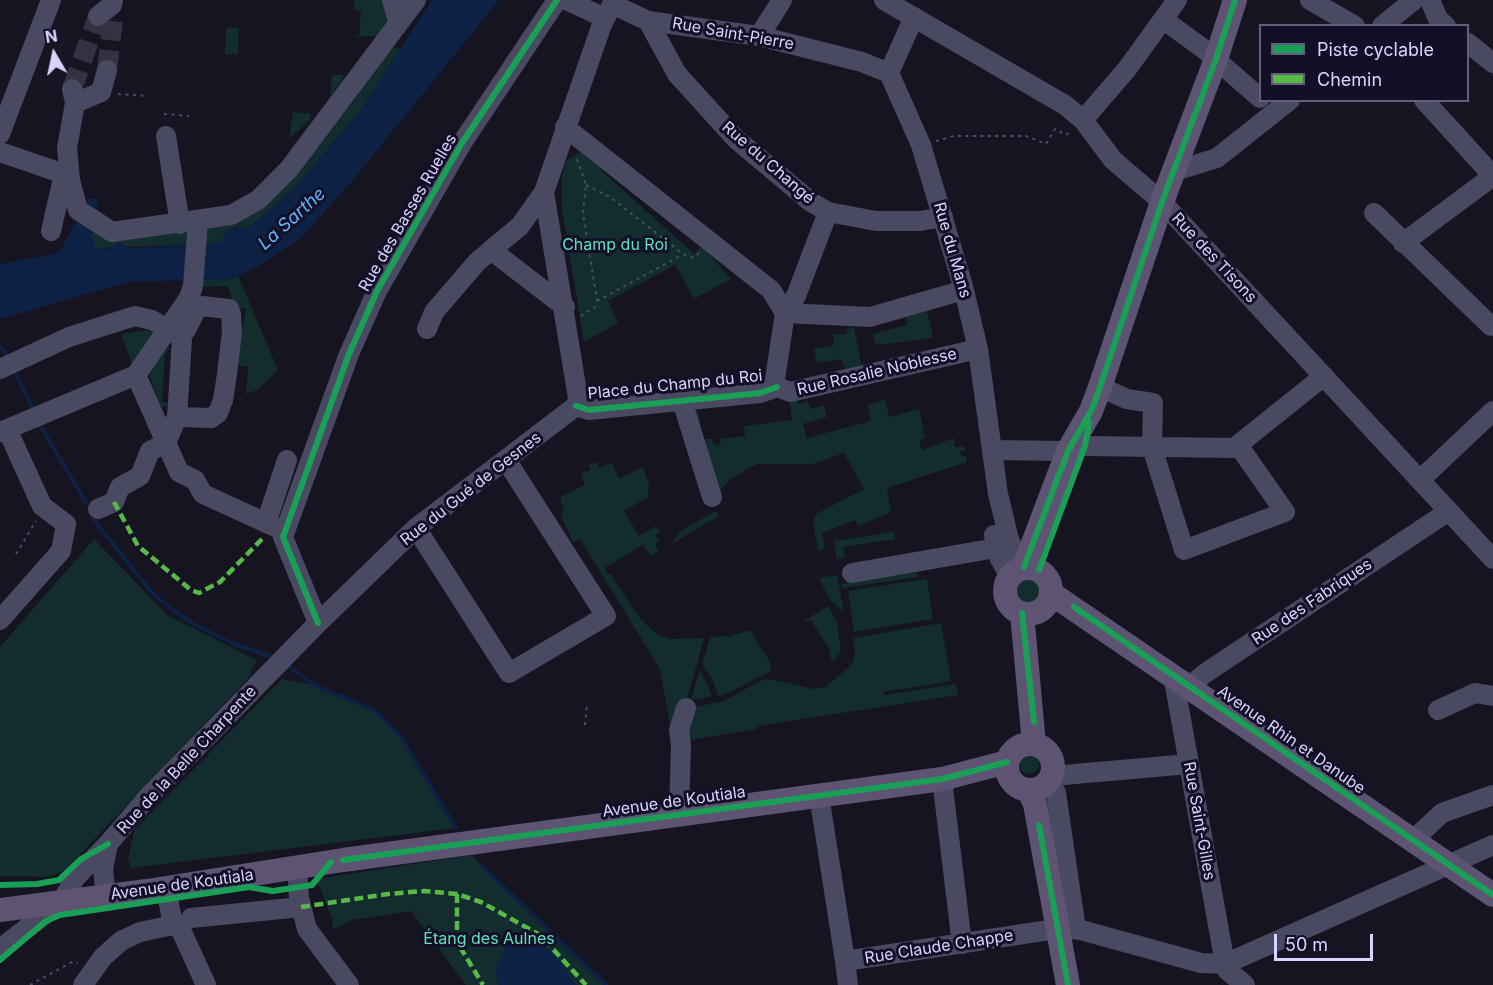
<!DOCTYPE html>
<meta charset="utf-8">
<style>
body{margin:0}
#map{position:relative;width:1493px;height:985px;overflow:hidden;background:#161421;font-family:Inter,sans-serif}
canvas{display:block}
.legend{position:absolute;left:1259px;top:24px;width:210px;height:78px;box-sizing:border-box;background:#130f26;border:2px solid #625e7d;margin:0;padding:8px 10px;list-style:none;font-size:18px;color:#d9d4ff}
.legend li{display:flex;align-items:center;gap:12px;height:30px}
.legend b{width:30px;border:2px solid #625e7d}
.north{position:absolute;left:24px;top:24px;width:60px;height:60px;-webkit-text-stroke:4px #130f26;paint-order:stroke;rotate:351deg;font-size:16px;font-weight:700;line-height:24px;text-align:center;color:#d9d4ff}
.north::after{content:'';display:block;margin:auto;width:21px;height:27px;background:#d9d4ff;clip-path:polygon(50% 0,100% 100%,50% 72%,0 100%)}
.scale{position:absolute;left:1274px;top:934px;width:99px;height:27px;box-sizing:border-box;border:3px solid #d9d4ff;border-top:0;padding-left:8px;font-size:18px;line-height:21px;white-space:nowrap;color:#d9d4ff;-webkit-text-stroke:4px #130f26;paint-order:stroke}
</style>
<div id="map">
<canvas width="1493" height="985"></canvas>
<ul class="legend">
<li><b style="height:8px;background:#1a9f57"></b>Piste cyclable</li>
<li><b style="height:8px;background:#58b947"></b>Chemin</li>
</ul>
<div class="north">N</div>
<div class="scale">50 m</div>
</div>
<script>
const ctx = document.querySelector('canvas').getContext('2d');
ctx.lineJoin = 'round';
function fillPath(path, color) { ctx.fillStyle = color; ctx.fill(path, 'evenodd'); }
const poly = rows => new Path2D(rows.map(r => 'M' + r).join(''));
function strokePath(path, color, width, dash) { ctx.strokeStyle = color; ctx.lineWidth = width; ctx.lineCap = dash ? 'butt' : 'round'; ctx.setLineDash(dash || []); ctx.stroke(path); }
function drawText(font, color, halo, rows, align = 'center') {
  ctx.font = font + ' Inter,sans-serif'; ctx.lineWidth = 6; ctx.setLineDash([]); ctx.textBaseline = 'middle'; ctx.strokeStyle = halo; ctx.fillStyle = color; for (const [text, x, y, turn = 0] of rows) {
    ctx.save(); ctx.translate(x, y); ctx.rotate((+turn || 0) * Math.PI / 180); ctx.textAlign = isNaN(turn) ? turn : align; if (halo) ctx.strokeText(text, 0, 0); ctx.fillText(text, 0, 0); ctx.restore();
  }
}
const green = poly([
 [355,0,387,0,387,27,377,36,352,37,359,35,361,11,354,10],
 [226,27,239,28,238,54,225,54],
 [389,47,402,48,362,108,295,188,246,230,224,241,204,245,205,229,288,180,354,100],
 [332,75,343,75,342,80,330,97],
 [293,112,311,114,310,120,289,139],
 [580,152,593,155,606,162,600,169,694,254,702,246,731,279,694,299,675,265,608,301,618,323,584,342,562,209,561,181,565,162],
 [93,228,193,229,191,245,95,248,91,235],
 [238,276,278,370,257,390,246,394,248,367,236,365,246,308,235,308,228,286,199,287,200,280,231,279],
 [926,305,933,338,876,345,873,334,907,325,905,311],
 [854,327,862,368,846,371,841,359,817,363,814,349,834,345,833,334,847,334,847,329],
 [147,330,155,334,134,369,121,334],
 [165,346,170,348,165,355,162,401,168,403,167,406,161,407,146,366],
 [797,396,799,404,808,401,811,409,824,405,827,417,803,424,807,438,871,421,868,405,885,400,889,417,919,409,925,438,919,440,922,450,954,438,955,447,965,446,965,450,960,451,961,456,966,456,967,462,887,488,891,512,858,526,855,520,822,533,825,549,818,550,813,521,816,514,864,489,844,453,812,464,757,464,730,479,721,490,701,452,696,412,698,409,702,439,712,439,714,445,721,444,720,439,745,436,744,426,792,420,789,398],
 [596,462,599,468,612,463,619,479,643,467,649,485,648,497,624,511,639,536,656,526,660,532,655,535,659,541,655,545,659,551,651,556,643,545,604,568,608,574,610,573,641,620,658,635,671,639,704,638,687,700,671,723,673,742,660,669,580,539,573,542,560,514,564,512,560,497,585,485,581,473,591,470,589,465],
 [715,511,719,516,671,544,681,531],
 [894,532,895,539,843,547,845,558,837,559,834,541],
 [94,539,167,615,258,661,251,669,251,675,65,870,49,877,0,876,0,647],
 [917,572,918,577,842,588,842,584],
 [837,575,844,612,830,600,819,578],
 [927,579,933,619,854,632,848,591],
 '1016 592a12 12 0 1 1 24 0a12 12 0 1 1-24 0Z',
 [828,606,837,622,840,644,840,653,833,662,829,654,831,652,811,620,801,623],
 [941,623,951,681,884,692,884,695,956,684,958,695,757,726,757,729,684,741,690,708,724,701,760,681,769,679,814,689,826,687,852,664,855,654,853,638],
 [750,630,770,662,771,671,731,692,718,696,712,678,702,665,710,637,730,636],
 [700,670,712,694,710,697,691,700],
 [282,679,313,685,374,710,400,736,456,828,131,868,128,858,135,829],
 '1019 764a10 10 0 1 1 20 0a10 10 0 1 1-20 0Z',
 [471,855,544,927,606,985,466,985,411,911,352,920,333,930,332,918,316,879]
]);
const water = poly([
 [432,0,499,0,352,181,300,239,252,270,231,279,128,282,0,319,0,264,59,253,88,199,99,199,91,235,96,248,110,249,120,242,129,248,204,245,224,241,223,233,238,226,246,230,295,188,362,108],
 [532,935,545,943,577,985,498,985,495,970,507,944]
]);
const stream = poly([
 [0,347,6,354],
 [16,374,32,407],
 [41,427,86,502],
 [93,519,154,595,191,623,234,644,269,656],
 [289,666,314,685,374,710,401,737,456,828],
 [483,867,606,985]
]);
const minorTunnel = poly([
 [107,70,113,21],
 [72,89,98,16]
]);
const path = poly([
 [118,94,147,96],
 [164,114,189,116],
 [936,141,954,136,1026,136,1046,144,1055,129,1066,135,1072,130],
 [577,159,586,185,583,213,597,301,595,307,581,316],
 [586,185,610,197,683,254,694,258,699,253],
 [597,301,682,255],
 [16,554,36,521],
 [585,725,587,703],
 [30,985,72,962,78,963]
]);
const minor = poly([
 [392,0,398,21],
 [566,0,605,18],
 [884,0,1065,105,1083,120,1113,160,1162,202,1493,559],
 [1310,0,1355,26],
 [1430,0,1438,19,1446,26],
 [612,4,648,21,759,36,862,62,889,73],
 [98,16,112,5,113,0],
 [914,17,889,73,921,145,963,286,978,349,998,494,1009,539,1020,569],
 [1164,20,1205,50,1260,98],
 [648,21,677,74,736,139,811,202,828,212,876,221,920,221,943,217],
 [1382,26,1414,0],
 [759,36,782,0],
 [1468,43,1493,63],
 [72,89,75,103,67,148,70,180,78,210,112,232,231,215,258,200,289,169,416,0],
 [1424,100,1493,176],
 [75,103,101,92,107,70],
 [1083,120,1127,69,1177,0],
 [565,127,771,290,785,313,775,379,777,387],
 [0,134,51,0],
 [166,136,180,224],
 [0,152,64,174,51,231],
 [1175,171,1217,158,1290,100],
 [544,192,520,226,491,250,565,307],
 [1374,213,1491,326],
 [1403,243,1493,176],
 [785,313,870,317,964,290],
 [785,313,796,296,828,212],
 [427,329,434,312,477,262,491,250],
 [0,369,69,337,135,316,152,320,182,338,177,417,166,443,150,451,140,476,120,487,114,502,98,509],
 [136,375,179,472,195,480,203,494,284,531],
 [777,387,790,392,978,349],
 [1100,387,1127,399,1153,403,1152,447,1184,550,1285,512,1238,445],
 [682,401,712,497],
 [576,406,578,398,544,192,601,27,614,0],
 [576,406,589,410,760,393,777,387],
 [177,417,211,418,218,413,223,400,227,374,232,332,231,314,229,309,202,306,196,310,186,330],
 [0,432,136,375,189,298,193,286,198,221],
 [1085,446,1234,448,1324,376],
 [994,450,1068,451],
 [1420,480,1493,411],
 [266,523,287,460],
 [416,528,509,673,606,616,506,460],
 [994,535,1000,559,1010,577],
 [852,573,996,548],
 [0,620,61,551,66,524,42,506,7,429],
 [318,623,283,537,349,354,377,291,462,143,557,0],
 [1175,686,1225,964,1227,970,1245,985],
 [1177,697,1204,674,1449,511],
 [1438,710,1475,693,1493,696],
 [1052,776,1189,764],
 [942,779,962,944],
 [1048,782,1056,793,1076,929],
 [819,795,845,961,1056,929],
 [679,815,681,745,679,730,686,708],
 [1413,840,1442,813,1493,795],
 [297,868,299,898,307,929,349,985],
 [166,888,173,925,181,930,206,985],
 [106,897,103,869,108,844],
 [191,918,301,907],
 [1064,928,1081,930,1201,963,1225,964,1493,845],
 [0,949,62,901,75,878,108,844,148,797,318,623,416,528,576,406],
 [845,961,848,985],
 [83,985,103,957,121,941,140,932,173,925]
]);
const major = poly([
 [1024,567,1068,451,1091,411,1100,387,1162,202,1216,59,1235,0],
 '1005 591a23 23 0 1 1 46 0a23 23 0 1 1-46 0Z',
 [1052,594,1493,895],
 [1022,613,1034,744],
 '1007 767a23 23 0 1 1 46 0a23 23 0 1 1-46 0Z',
 [1029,791,1035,804,1068,985],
 [0,910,147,891,343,860,942,779,1007,762]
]);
const quiet = poly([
 [114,502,138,546,191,590,199,593,220,582,262,539],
 [457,894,457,942,483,985],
 [301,907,388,894,424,891,457,894,481,902,540,935,586,985]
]);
const cycleway = poly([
 [576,406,589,410,760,393,777,387],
 [1024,567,1068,451,1091,411,1100,387,1162,202,1216,59,1235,0],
 [1039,570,1085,446,1089,422],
 [1074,607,1493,895],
 [1022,613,1034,722],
 [318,623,283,537,349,354,377,291,462,143,557,0],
 [1039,825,1068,985],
 [343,860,942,779,1007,762],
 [0,885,37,884,59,880,81,859,108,844],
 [0,960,46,921,60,915,249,887,273,891,312,885,331,862]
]);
const streetNames = [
 ["Rue Saint-Pierre",733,34,10],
 ["Rue du Changé",768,163,41],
 ["Rue des Basses Ruelles",408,213,-60],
 ["Rue du Mans",952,250,74],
 ["Rue des Tisons",1214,258,47],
 ["Rue Rosalie Noblesse",877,372,-13],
 ["Place du Champ du Roi",675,385,-6],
 ["Rue du Gué de Gesnes",471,489,-38],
 ["Rue des Fabriques",1312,602,-34],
 ["Avenue Rhin et Danube",1291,740,35],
 ["Rue de la Belle Charpente",187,760,-47],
 ["Avenue de Koutiala",674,802,-8],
 ["Rue Saint-Gilles",1199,821,80],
 ["Avenue de Koutiala",182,885,-8],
 ["Rue Claude Chappe",939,947,-9]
];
const parkNames = [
 ["Champ du Roi",615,245],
 ["Étang des Aulnes",489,939]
];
const waterNames = [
 ["La Sarthe",292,219,-42]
];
fillPath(green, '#132c2d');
fillPath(water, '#0d2144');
strokePath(stream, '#0d2144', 4);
strokePath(minorTunnel, '#333142', 20, [20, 10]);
strokePath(path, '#44505f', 2, [3, 4.5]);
strokePath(minor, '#4a4962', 20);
strokePath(major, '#5e5373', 24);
strokePath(quiet, '#58b947', 4.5, [9, 4.5]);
strokePath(cycleway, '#1a9f57', 6);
drawText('16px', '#d9d4ff', '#130f26', streetNames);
drawText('16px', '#5fe0c0', '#130f26', parkNames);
drawText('italic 18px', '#62b6ff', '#130f26', waterNames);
</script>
